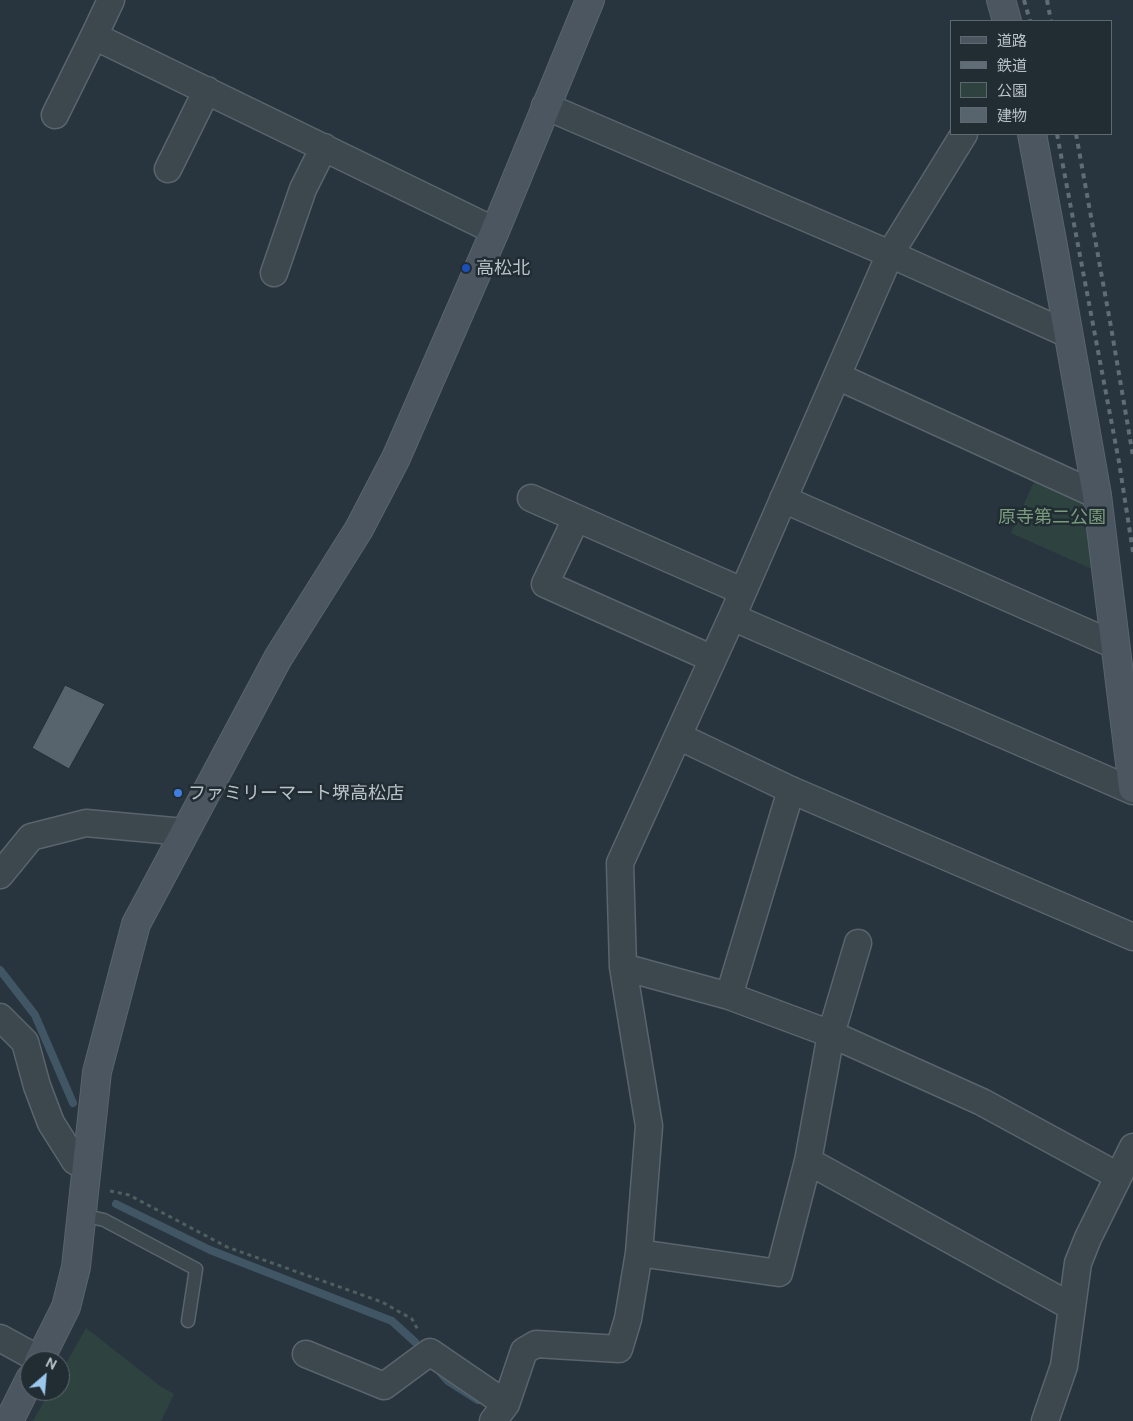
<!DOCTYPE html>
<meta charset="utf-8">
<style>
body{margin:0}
#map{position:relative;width:1133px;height:1421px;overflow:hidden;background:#29353e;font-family:Ubuntu,"Noto Sans JP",sans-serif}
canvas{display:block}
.legend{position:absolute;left:950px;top:20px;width:162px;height:115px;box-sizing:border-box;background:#212c33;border:1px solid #5e686f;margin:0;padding:6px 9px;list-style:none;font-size:15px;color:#b9c1c9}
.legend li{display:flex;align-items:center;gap:10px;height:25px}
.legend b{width:25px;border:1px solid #5e686f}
.north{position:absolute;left:20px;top:1351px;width:50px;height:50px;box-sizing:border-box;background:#212c33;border:1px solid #5e686f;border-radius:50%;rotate:27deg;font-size:14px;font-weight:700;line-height:20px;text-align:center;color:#b9c1c9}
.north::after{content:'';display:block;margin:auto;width:18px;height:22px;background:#9ac7ec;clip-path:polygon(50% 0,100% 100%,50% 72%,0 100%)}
</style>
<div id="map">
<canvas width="1133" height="1421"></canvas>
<ul class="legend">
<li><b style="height:6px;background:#4b5660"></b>道路</li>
<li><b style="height:6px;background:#616d76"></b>鉄道</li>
<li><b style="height:14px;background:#2e4340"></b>公園</li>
<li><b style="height:14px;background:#57646e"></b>建物</li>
</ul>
<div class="north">N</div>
</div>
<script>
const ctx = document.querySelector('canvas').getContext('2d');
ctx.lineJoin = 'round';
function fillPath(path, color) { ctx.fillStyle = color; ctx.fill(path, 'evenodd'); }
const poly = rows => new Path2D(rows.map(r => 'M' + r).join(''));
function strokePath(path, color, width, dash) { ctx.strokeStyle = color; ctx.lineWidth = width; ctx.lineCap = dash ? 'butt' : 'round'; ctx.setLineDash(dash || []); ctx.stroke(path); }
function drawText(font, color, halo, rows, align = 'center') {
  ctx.font = font + ' Ubuntu,"Noto Sans JP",sans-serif'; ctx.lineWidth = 5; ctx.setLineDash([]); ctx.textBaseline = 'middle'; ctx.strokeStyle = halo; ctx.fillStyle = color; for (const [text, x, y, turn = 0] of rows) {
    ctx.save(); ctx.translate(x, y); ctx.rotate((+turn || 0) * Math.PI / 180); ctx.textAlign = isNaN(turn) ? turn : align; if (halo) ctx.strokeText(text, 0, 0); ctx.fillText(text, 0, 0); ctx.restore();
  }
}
const green = poly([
 [1037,475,1074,493,1083,504,1092,569,1011,533],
 [86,1328,160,1386,174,1394,161,1421,33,1421,50,1391,60,1391,60,1374]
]);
const stream = poly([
 [0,970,35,1015,73,1103],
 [116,1204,210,1250,392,1321,415,1342],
 [440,1372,448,1381,478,1400]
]);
const building = poly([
 [65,685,105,704,69,769,32,748,65,685]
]);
const path = poly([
 [110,1191,129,1195,227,1247,382,1302,412,1319,418,1330]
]);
const lane = poly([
 [82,1215,104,1220,196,1269,188,1321]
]);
const street = poly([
 [111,0,94,36,495,231],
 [545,106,890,254,1068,334],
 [55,115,94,36],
 [168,169,207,90],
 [274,273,303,189,324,147],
 [837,376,1097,495],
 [531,498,742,591],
 [783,499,1115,645],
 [576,519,545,584,713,659],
 [732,617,1133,791],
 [678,736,791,790,1133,937],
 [0,875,31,837,86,823,184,832],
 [623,967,729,996,831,1034,982,1102,1118,1176],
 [729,996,791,790],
 [0,1017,25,1042,37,1086,51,1123,75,1161,87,1166],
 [808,1161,1072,1307],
 [639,1253,779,1273,808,1161,831,1034,858,943],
 [0,1338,40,1360],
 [306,1354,384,1386,430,1352,506,1404],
 [493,1421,506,1404,524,1351,536,1344,619,1349,628,1319,639,1253,649,1126,623,967,620,863,732,617,890,254,964,134],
 [1045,1421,1064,1366,1078,1263,1088,1238,1133,1147]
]);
const secondary = poly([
 [1001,0,1007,21],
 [1032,134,1053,246,1097,495,1133,788],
 [39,1361,66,1307,76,1267,97,1072,136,924,278,658,359,529,396,458,495,231,590,0],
 [9,1421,30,1379]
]);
const rail = poly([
 [1024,0,1030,21],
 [1047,0,1051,21],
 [1057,134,1119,462,1133,552],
 [1076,134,1111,327,1133,456]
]);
const markers = [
 [466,268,5,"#1a4fb4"],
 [178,793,5,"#3f7fe0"]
];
const poiNames = [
 ["高松北",476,268],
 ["ファミリーマート堺高松店",188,793]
];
const parkNames = [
 ["原寺第二公園",1052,517]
];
fillPath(green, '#2e4340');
strokePath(stream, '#415665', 8);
fillPath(building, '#57646e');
strokePath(building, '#232e35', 1);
strokePath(lane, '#5a646c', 15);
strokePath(street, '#5a646c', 29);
strokePath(secondary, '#5a646c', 30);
strokePath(path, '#4d5f5e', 3, [4, 4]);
strokePath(lane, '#3d474e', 12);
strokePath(street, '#3d474e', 26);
strokePath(secondary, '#4b5660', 28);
strokePath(rail, '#616d76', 4, [5, 5]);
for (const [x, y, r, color] of markers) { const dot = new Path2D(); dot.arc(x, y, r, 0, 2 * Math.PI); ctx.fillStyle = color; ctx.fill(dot); strokePath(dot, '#212c33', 2); }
drawText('18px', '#b9c1c9', '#212c33', poiNames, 'left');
drawText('18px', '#7a9c7d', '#212c33', parkNames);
</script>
